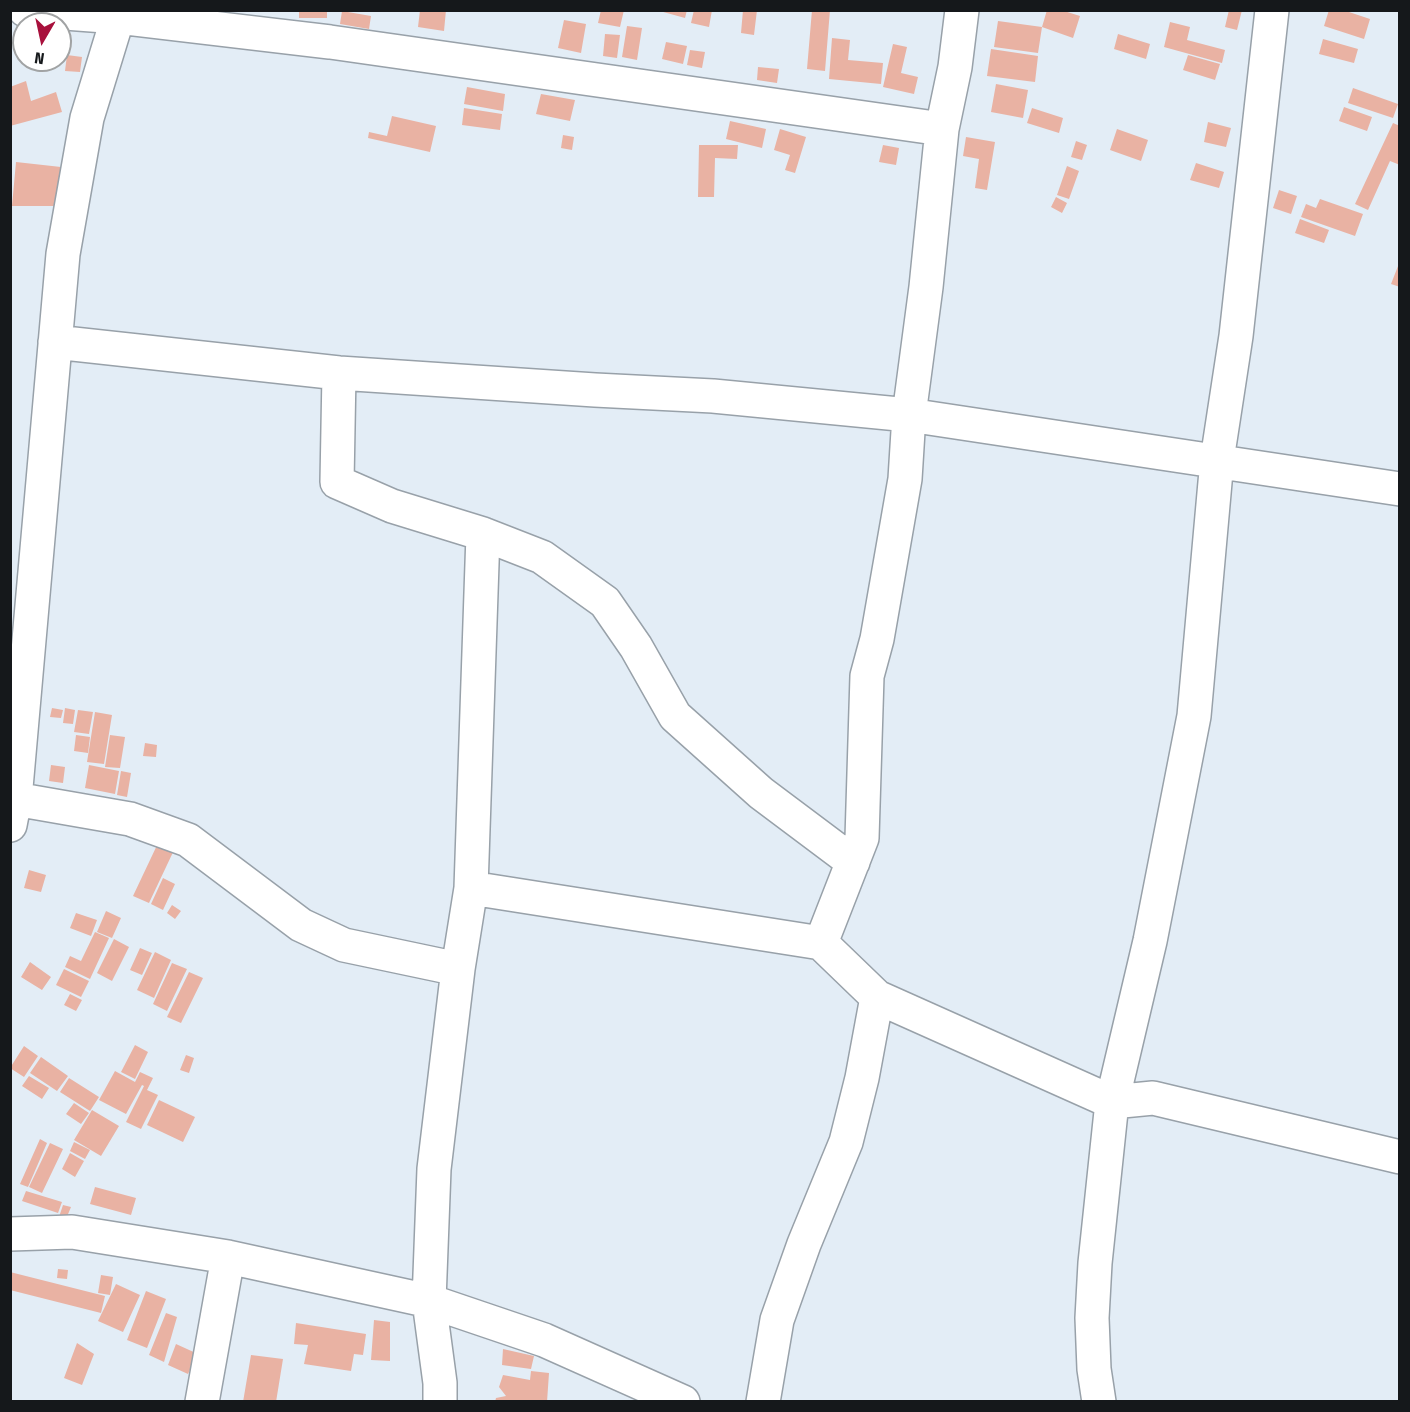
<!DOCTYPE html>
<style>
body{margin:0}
#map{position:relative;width:1410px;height:1412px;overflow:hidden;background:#e3edf6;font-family:"Fira Sans Condensed",sans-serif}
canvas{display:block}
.frame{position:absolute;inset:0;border:12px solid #15181b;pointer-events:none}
.north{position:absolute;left:12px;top:12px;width:60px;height:60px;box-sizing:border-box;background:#fff;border:2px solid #a1a3a4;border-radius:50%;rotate:189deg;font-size:16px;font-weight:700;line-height:24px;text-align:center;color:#15181b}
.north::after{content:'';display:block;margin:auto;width:21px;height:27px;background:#a8103c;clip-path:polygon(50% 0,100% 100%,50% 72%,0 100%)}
</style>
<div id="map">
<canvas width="1410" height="1412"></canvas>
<div class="frame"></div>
<div class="north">N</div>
</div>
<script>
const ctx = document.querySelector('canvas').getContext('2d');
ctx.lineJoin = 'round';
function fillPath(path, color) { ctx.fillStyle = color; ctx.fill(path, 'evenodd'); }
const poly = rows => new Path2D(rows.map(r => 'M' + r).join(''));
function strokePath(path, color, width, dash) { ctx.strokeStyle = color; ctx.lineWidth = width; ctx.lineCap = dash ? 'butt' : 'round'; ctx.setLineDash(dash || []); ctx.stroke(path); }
const building = poly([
 [299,10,327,10,327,18,299,18],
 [420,10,446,10,444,31,418,27],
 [601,10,624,10,620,27,598,23],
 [656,10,687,10,685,18],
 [694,10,712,10,709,27,691,23],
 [743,10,757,10,754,35,741,33],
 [812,10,830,10,825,71,807,69],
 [1047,10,1061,10,1080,16,1073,38,1042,27],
 [1229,10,1242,10,1237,30,1225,27],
 [1329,10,1343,10,1370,19,1364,39,1324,26],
 [342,11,371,16,369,29,340,24],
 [564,20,586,24,581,53,558,48],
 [998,21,1042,27,1038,53,994,47],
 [1170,22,1190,27,1187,40,1225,50,1222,63,1164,47],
 [627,26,642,28,637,60,622,57],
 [605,34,620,35,617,58,603,56],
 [1118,34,1150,44,1146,59,1114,49],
 [832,38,850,40,848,60,883,63,881,84,829,79],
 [1323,39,1358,49,1354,63,1319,54],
 [666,42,687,46,683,64,662,59],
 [893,44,907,47,901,73,918,77,914,94,883,87],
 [991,49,1038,56,1035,82,987,76],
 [690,50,705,52,702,68,687,65],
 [67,55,82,57,80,72,65,71],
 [1188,55,1220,64,1215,80,1183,70],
 [758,67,779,69,777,83,757,80],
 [26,81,31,101,56,92,62,112,10,126,10,87],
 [996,84,1028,90,1023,118,991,112],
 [467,87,505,94,503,111,464,104],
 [1353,88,1398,104,1393,118,1348,103],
 [541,94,575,100,570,121,536,114],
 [1344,107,1372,117,1367,131,1339,121],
 [464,108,502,114,500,130,462,125],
 [1032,108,1063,118,1059,133,1027,123],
 [392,116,436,126,430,152,368,138,369,132,387,136],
 [730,121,766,129,762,148,726,139],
 [1208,122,1231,128,1226,147,1204,142],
 [1393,123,1400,126,1400,165,1390,161,1368,210,1355,204],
 [780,129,806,137,795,173,785,170,790,155,774,150],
 [1117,129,1148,140,1141,161,1110,150],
 [563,135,574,137,572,150,561,148],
 [966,137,995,142,987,190,975,188,979,159,963,156],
 [1076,141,1087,145,1082,160,1071,157],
 [699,145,738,145,737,159,715,158,714,197,698,197],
 [883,145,899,148,896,165,879,162],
 [16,162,70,168,66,206,12,206],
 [1196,163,1224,172,1219,188,1190,180],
 [1067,166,1079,171,1069,199,1057,195],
 [1279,190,1297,196,1291,214,1273,208],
 [1056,197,1067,203,1062,213,1051,207],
 [1320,199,1363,214,1355,236,1301,217,1306,204,1316,208],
 [1300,219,1329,230,1324,243,1295,233],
 [1400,261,1400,287,1391,284],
 [52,708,63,710,61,718,50,717],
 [65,708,75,710,73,724,63,723],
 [78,710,93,712,89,734,74,732],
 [95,712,112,715,104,764,87,762],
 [76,735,90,737,88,753,74,751],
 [110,735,125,737,120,768,105,767],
 [145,743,157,745,156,757,143,756],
 [51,765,65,767,63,783,49,781],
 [89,765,119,771,115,794,85,788],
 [121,771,131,773,127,797,117,795],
 [159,841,175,848,149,903,133,896],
 [29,870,46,875,41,892,24,888],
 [163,878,175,884,163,910,151,904],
 [172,905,181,911,175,919,167,913],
 [106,911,121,918,112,938,97,932],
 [76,913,97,920,91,936,70,928],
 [95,932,109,938,90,979,65,967,70,956,81,961],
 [114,939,129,947,112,981,97,973],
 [140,948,152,953,142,975,130,970],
 [155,952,171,960,154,998,137,990],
 [30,962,51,977,42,990,21,977],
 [172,963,187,969,167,1011,153,1004],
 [64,969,89,981,81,997,56,985],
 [189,972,203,978,181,1023,167,1017],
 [70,994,82,1000,76,1011,64,1005],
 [135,1045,148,1052,135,1079,121,1072],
 [24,1046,38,1056,24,1077,10,1068],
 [186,1055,194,1058,189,1073,180,1070],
 [41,1057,68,1076,57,1091,30,1073],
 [115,1071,135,1082,140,1072,153,1078,147,1090,158,1095,141,1129,126,1122,144,1086,142,1085,126,1114,99,1100],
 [29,1076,49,1088,42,1099,22,1086],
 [69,1078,99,1097,90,1111,60,1092],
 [159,1100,195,1117,183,1142,147,1125],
 [74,1103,89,1113,81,1124,66,1114],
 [92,1110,119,1126,101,1156,74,1140],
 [40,1139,47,1143,28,1187,20,1184],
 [74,1142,90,1150,85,1159,70,1151],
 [50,1143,63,1149,42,1193,29,1187],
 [70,1153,84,1161,75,1177,62,1169],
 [95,1187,136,1198,131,1215,90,1204],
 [26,1191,62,1202,58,1213,22,1201],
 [63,1205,71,1207,66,1219,59,1217],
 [58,1269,68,1270,67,1279,57,1278],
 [10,1272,105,1296,101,1313,10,1290],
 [101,1275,113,1277,110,1295,98,1293],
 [116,1284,140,1295,123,1332,98,1321],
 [146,1291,166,1299,147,1348,127,1340],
 [166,1313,177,1317,164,1362,149,1355],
 [374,1320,390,1322,390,1361,371,1360],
 [296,1323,366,1334,363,1355,354,1354,351,1371,304,1364,308,1345,294,1344],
 [77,1343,94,1354,82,1385,64,1378],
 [176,1344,198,1354,188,1374,168,1365],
 [503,1349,534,1356,531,1369,502,1365],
 [251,1355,283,1359,276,1402,243,1402],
 [531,1371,549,1373,547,1402,515,1400,515,1402,495,1402,496,1398,506,1396,499,1387,503,1375,530,1380]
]);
const minor = poly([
 [25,10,118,17,330,42,942,129],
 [55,342,339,373,595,390,713,396,909,415,1400,489],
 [339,373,337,482,392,506,483,534,542,557,605,602,636,647,675,716,761,793,853,862],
 [15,799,130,819,188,840,301,925,344,945,458,969],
 [10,825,15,799,63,254,87,118,118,17],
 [471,888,821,943,877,997,862,1078,846,1142,804,1244,777,1320,763,1402],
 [821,943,862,838,867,676,877,639,905,479,909,415,926,287,942,129,955,67,962,10],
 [877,997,1112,1102,1150,941,1194,716,1217,460,1236,336,1272,10],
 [10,1234,72,1232,228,1257,429,1301,544,1340,683,1402],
 [202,1402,228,1257],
 [440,1402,440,1383,429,1301,434,1169,458,969,471,888,483,534],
 [1099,1402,1094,1369,1092,1318,1095,1263,1112,1102,1153,1098,1400,1157]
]);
fillPath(building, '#e9b2a3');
strokePath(minor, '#98a1a9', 36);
strokePath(minor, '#fff', 33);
</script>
